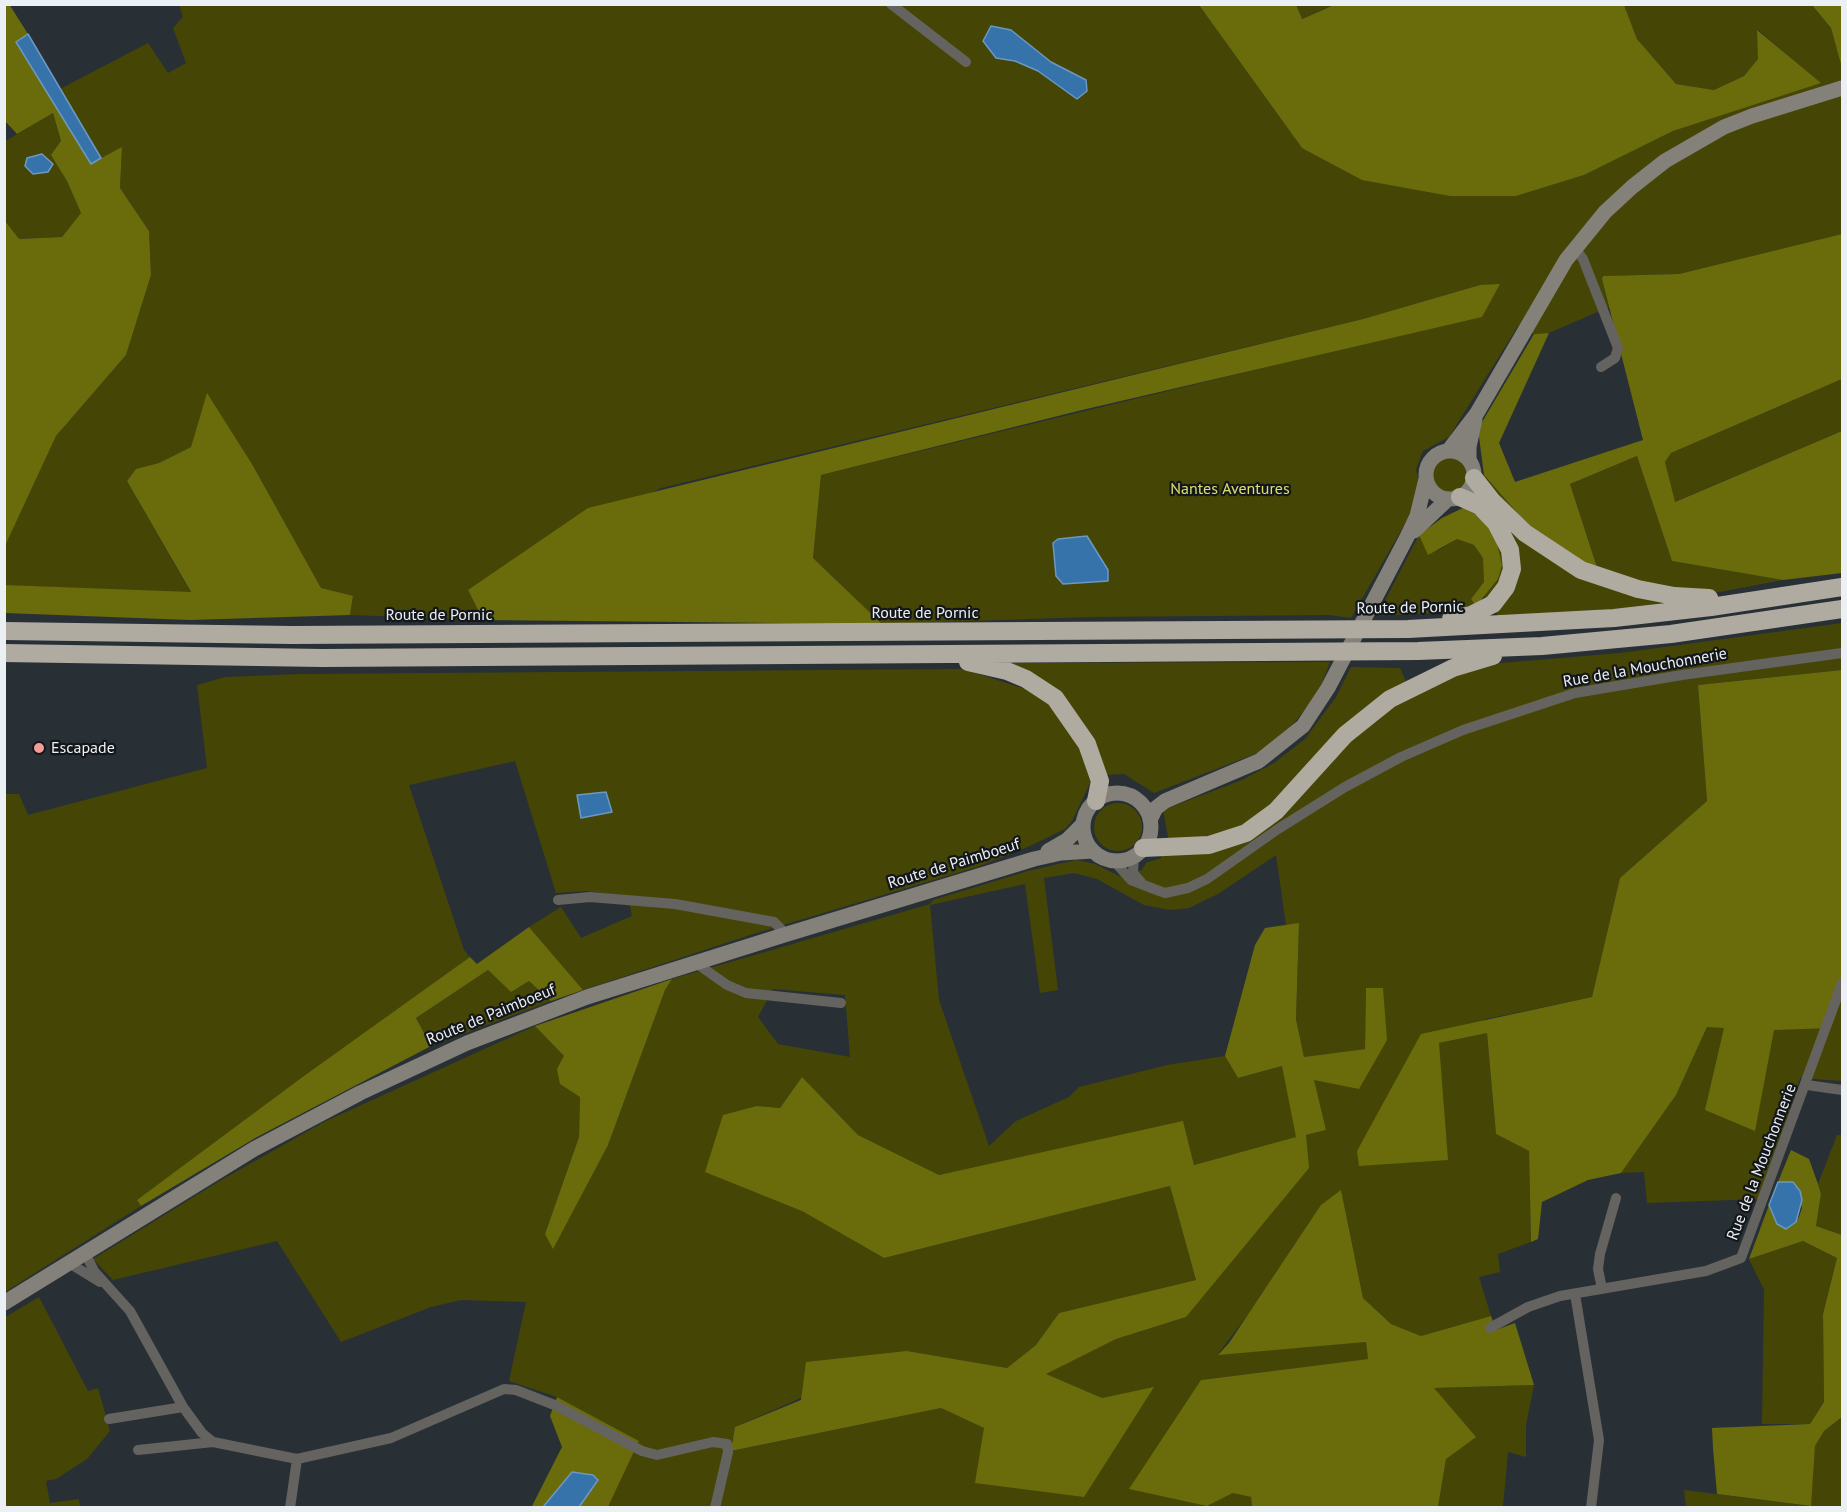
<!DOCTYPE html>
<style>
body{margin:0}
#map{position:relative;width:1847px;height:1512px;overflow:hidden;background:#283036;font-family:"PT Sans",sans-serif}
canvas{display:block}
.frame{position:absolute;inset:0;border:6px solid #ebf0f4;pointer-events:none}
</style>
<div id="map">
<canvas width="1847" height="1512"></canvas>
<div class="frame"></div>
</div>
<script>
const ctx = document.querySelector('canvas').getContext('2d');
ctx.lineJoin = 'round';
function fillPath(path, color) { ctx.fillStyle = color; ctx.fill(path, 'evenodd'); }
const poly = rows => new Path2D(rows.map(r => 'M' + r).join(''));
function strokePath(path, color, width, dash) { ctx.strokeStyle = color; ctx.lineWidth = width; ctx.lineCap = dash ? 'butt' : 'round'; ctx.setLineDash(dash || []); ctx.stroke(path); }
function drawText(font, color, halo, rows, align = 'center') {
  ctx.font = font + ' "PT Sans",sans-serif'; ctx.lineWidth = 4.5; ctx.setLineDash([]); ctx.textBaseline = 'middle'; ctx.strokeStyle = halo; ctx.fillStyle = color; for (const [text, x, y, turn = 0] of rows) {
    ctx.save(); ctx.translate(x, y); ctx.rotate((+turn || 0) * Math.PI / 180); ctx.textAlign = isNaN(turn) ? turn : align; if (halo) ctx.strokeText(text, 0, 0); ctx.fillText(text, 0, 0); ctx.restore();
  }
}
const green = poly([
 [1296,4,1334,5,1301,19],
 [179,5,1199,5,1302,148,1450,196,1516,196,1584,175,1673,131,1820,83,1758,30,1758,59,1744,76,1714,90,1676,84,1637,39,1624,5,1812,5,1831,28,1842,68,1842,234,1679,274,1603,276,1602,279,1609,307,1549,333,1534,334,1518,326,1449,437,1423,451,1416,469,1422,494,1351,618,1329,615,1089,617,882,624,813,558,821,475,1399,335,1480,285,1363,319,661,488,468,590,483,620,350,615,353,597,321,588,252,464,207,394,191,447,159,463,136,469,127,481,191,593,5,585,5,546,56,436,126,355,151,275,149,231,120,188,122,148,101,158,60,89,148,43,168,73,186,63,173,28,183,17],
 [53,113,61,142,52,155,67,181,81,213,62,237,18,239,5,221,4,142],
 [1842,379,1842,431,1674,502,1665,462,1671,453],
 [1637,456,1672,561,1783,580,1640,607,1499,617,1484,596,1498,579,1463,508,1484,475,1520,516,1597,566,1570,484],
 '1432 476a18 18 0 1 1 36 0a18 18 0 1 1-36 0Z',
 [1419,535,1437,551,1457,539,1474,545,1483,558,1484,582,1471,599,1476,606,1457,612,1377,616],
 [1842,623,1842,670,1698,685,1707,801,1620,878,1592,997,1486,1019,1439,1043,1487,1033,1496,1134,1529,1151,1531,1242,1498,1254,1500,1272,1479,1277,1491,1316,1421,1336,1391,1324,1363,1298,1341,1191,1218,1354,1366,1342,1368,1359,1201,1380,1207,1506,1233,1493,1251,1497,1252,1507,608,1507,639,1441,557,1397,509,1381,526,1302,461,1300,431,1307,341,1342,277,1241,113,1280,93,1259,218,1182,324,1122,535,1026,564,1056,560,1084,580,1096,579,1137,545,1234,608,1145,665,990,672,979,930,904,933,900,1028,871,1076,860,1095,864,1119,876,1142,870,1146,863,1161,858,1168,837,1163,810,1242,780,1274,763,1305,739,1336,697,1351,667,1400,668,1411,693,1489,664,1620,653],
 [1276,855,1286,925,1299,924,1296,1019,1304,1057,1365,1049,1366,988,1387,1040,1313,1080,1326,1130,1306,1135,1186,1317,1116,1339,1045,1374,1102,1398,1153,1388,984,1428,941,1408,732,1451,735,1427,907,1351,1007,1368,1036,1345,1059,1313,1196,1280,1170,1186,884,1258,802,1211,757,1106,780,1108,802,1077,858,1135,939,1175,1183,1122,1194,1165,1297,1137,1282,1066,1238,1078,1225,1056,1167,1065,1079,1087,1069,1097,1016,1121,989,1146,939,1000,930,905,1025,884,1040,993,1058,990,1044,878,1074,873,1097,879,1144,905,1170,910,1189,908,1218,894],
 [773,989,845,995,850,1057,778,1044,758,1017],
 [1330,662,1317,696,1286,732,1260,752,1154,793,1124,774,1104,775,1092,779,1072,821,1065,829,1030,846,977,867,753,934,583,990,529,927,561,907,581,938,632,916,628,896,586,891,556,893,515,761,409,785,464,950,470,957,137,1200,141,1206,5,1292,5,794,19,794,28,815,207,768,197,685,225,677,300,674,963,669,1025,689,1012,663],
 '1094 827a24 24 0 1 1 48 0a24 24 0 1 1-48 0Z',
 [488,970,511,992,529,981,551,1001,431,1046,416,1018],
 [1842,998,1842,1081,1800,1078,1761,1199,1647,1203,1644,1172,1621,1173,1676,1095,1707,1027,1831,1028],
 [1837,1135,1842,1135,1842,1235,1816,1226,1821,1194,1818,1184],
 [1803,1241,1837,1258,1823,1314,1824,1402,1810,1424,1762,1424,1764,1290,1749,1259],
 [39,1297,88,1391,98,1388,110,1431,87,1459,56,1479,46,1481,50,1503,79,1499,80,1507,5,1507,4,1318],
 [1534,1385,1526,1425,1526,1457,1508,1452,1503,1507,1438,1507,1446,1459,1433,1388],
 [1842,1417,1842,1507,1686,1507,1684,1490,1810,1506,1815,1446,1824,1431]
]);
const forest = poly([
 [9,4,28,34,16,42,92,163,122,147,120,188,149,231,151,275,126,355,56,436,5,546,5,221,19,239,62,237,81,213,67,181,51,155,61,141,53,113,17,134,5,121,4,5],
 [1334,5,1624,5,1637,39,1676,84,1714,90,1744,76,1758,59,1757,30,1821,83,1673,131,1584,175,1516,196,1450,196,1362,180,1302,148,1199,5,1296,5,1302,19],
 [1812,5,1842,5,1842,68,1831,28],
 [1842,234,1842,379,1671,453,1665,462,1675,502,1842,431,1842,573,1783,580,1672,561,1637,456,1570,484,1597,567,1562,555,1520,516,1484,475,1478,429,1534,334,1549,333,1499,443,1515,482,1643,440,1602,279,1603,276,1679,274],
 [1500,284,1482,317,1082,410,821,475,813,558,882,624,483,620,468,590,588,508,1363,319,1480,285],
 [207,393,252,464,321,588,353,596,350,615,190,620,5,613,5,585,191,592,127,481,136,469,159,463,191,447],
 [1463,508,1485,519,1497,543,1502,565,1498,579,1476,606,1471,599,1484,582,1483,558,1474,545,1457,539,1428,555,1419,535,1442,518],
 [1842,670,1842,998,1831,1028,1774,1030,1755,1131,1705,1110,1724,1028,1707,1027,1676,1095,1621,1173,1588,1180,1542,1202,1538,1239,1531,1242,1529,1151,1496,1134,1487,1033,1439,1043,1448,1160,1359,1166,1357,1151,1421,1034,1592,997,1620,878,1707,801,1698,685],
 [1299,923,1296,1019,1304,1057,1365,1049,1366,988,1383,988,1387,1040,1359,1089,1314,1080,1326,1130,1306,1135,1309,1168,1186,1317,1116,1339,1046,1374,1102,1398,1154,1387,1084,1497,975,1483,984,1428,941,1408,731,1451,735,1427,801,1400,806,1362,907,1351,1007,1368,1036,1345,1059,1313,1196,1280,1170,1186,884,1258,802,1211,705,1172,723,1115,757,1106,780,1108,802,1077,858,1135,939,1175,1183,1121,1194,1165,1296,1137,1282,1066,1238,1078,1225,1056,1255,945,1265,928],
 [529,927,583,990,551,1001,529,981,511,992,488,970,416,1018,431,1046,257,1137,141,1206,137,1200,304,1076,470,957,477,964],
 [672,979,665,990,608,1145,553,1249,545,1234,579,1137,580,1097,560,1084,557,1069,564,1056,535,1026],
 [1791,1150,1809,1159,1818,1184,1821,1194,1816,1226,1842,1235,1842,1417,1824,1431,1815,1446,1811,1506,1717,1494,1713,1448,1712,1428,1810,1424,1824,1402,1823,1314,1837,1258,1803,1241,1749,1259,1769,1205,1777,1224,1796,1222,1799,1217,1802,1208,1793,1182,1778,1182],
 [1341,1190,1363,1298,1391,1324,1421,1336,1491,1316,1496,1330,1515,1323,1534,1385,1434,1388,1476,1437,1446,1459,1438,1507,1252,1507,1251,1497,1233,1493,1207,1506,1129,1489,1201,1380,1368,1359,1366,1342,1218,1355,1229,1343,1321,1205],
 [557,1397,639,1441,608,1507,531,1508,562,1447,550,1416]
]);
const water = poly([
 [991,26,1011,30,1051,62,1086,80,1087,91,1077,99,1038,71,1015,61,996,58,983,41,991,26],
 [28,34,101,158,91,164,16,42,28,34],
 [42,154,53,164,48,172,33,174,25,166,27,158,42,154],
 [1087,536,1108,570,1108,581,1063,584,1056,576,1053,543,1058,539,1087,536],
 [606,792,612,812,581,818,577,795,606,792],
 [1778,1182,1793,1182,1800,1191,1802,1200,1796,1222,1786,1229,1777,1224,1769,1205,1778,1182],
 [572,1472,593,1475,598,1480,579,1507,543,1507,572,1472]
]);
const street = poly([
 [891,4,966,62],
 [1575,248,1583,259,1618,348,1615,358,1601,367],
 [1134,856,1133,873,1141,882],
 [1113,860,1131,880,1154,889,1165,893,1188,888,1207,879,1278,829,1345,787,1401,757,1463,730,1575,693,1682,675,1842,653],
 [558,900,590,897,675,904,774,922,781,929,784,935],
 [696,963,727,985,746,993,841,1003],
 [1807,1085,1842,1090],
 [85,1253,94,1271,130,1311,183,1407,202,1433,213,1442],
 [69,1263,100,1282],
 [1602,1289,1598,1269,1600,1254,1616,1198],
 [1575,1294,1599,1440,1591,1508],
 [1490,1328,1528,1307,1560,1296,1706,1271,1741,1258,1842,983],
 [109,1419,183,1407],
 [138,1450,213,1442,297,1459,391,1438,504,1389,516,1390,557,1406,642,1451,657,1455,713,1442,727,1444,728,1452,715,1508],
 [290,1508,297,1459]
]);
const secondary = poly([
 '1426 475a24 24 0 1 1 48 0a24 24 0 1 1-48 0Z',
 [1448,451,1477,413,1566,260,1605,212,1632,187,1665,161,1724,127,1752,116,1842,88],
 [1469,460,1469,447,1475,419],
 [1414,531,1448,499],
 '1083 827a34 34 0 1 1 68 0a34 34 0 1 1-68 0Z',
 [1150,820,1156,808,1165,801,1259,761,1303,726,1328,688,1407,537,1417,516,1426,479],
 [1048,851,1067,840,1083,824],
 [4,1303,254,1149,360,1093,467,1043,587,997,784,935,1034,859,1061,853,1093,851]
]);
const highway = poly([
 [1474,478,1492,501,1525,533,1581,570,1638,589,1674,596,1709,598],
 [1451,619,1471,615,1493,604,1506,587,1512,569,1510,550,1496,523,1480,506,1460,497],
 [4,631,292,635,1408,629,1614,618,1711,607,1842,587],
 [4,653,322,658,1418,651,1542,646,1671,634,1842,609],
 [968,662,1007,671,1026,679,1055,698,1087,744,1100,781,1096,801],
 [1143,848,1209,845,1246,833,1276,811,1345,735,1390,699,1453,668,1493,656]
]);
const markers = [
 [39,748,6,"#f59b98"]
];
const parkNames = [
 ["Nantes Aventures",1230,489]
];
const streetNames = [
 ["Route de Pornic",1410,608,-1],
 ["Route de Pornic",925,613],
 ["Route de Pornic",439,615],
 ["Rue de la Mouchonnerie",1645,668,-10],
 ["Route de Paimboeuf",954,864,-17],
 ["Route de Paimboeuf",491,1015,-22],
 ["Rue de la Mouchonnerie",1762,1162,-69]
];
const poiNames = [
 ["Escapade",51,748]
];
fillPath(green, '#454605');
fillPath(forest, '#6a6c0c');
fillPath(water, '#3673ab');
strokePath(water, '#6c98c1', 1.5);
strokePath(street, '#65635f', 10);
strokePath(secondary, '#84817a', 15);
strokePath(highway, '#b0aba1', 18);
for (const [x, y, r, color] of markers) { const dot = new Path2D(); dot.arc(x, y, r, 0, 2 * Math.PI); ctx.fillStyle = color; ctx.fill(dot); strokePath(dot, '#14171a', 2); }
drawText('16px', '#dbe06d', '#14171a', parkNames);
drawText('16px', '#ebf0f4', '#14171a', streetNames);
drawText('16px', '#ebf0f4', '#14171a', poiNames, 'left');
</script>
